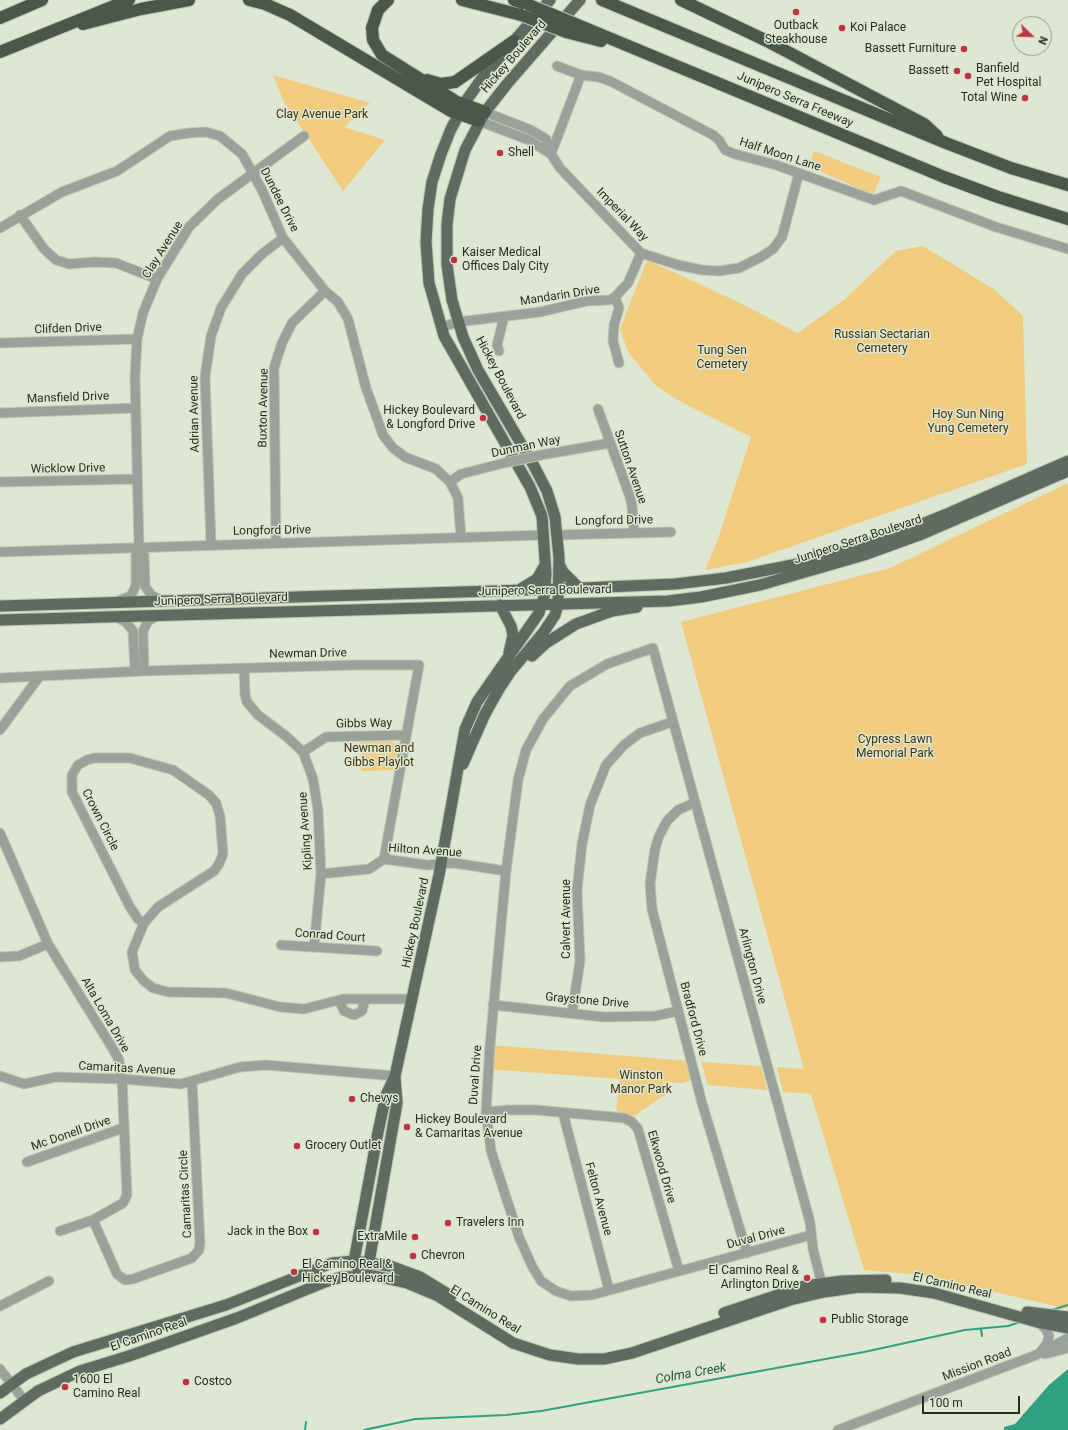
<!DOCTYPE html>
<style>
body{margin:0}
#map{position:relative;width:1068px;height:1430px;overflow:hidden;background:#dde7d2;font-family:Roboto,sans-serif}
canvas{display:block}
.north{position:absolute;left:1012px;top:16px;width:40px;height:40px;box-sizing:border-box;background:#dde7d2;border:1px solid #959c8c;border-radius:50%;rotate:113deg;font-size:11px;font-weight:700;line-height:16px;text-align:center;color:#282b24}
.north::after{content:'';display:block;margin:auto;width:14px;height:18px;background:#c1313e;clip-path:polygon(50% 0,100% 100%,50% 72%,0 100%)}
.scale{position:absolute;left:922px;top:1396px;width:98px;height:18px;box-sizing:border-box;border:2px solid #282b24;border-top:0;padding-left:5px;font-size:12px;line-height:14px;white-space:nowrap;color:#282b24;-webkit-text-stroke:3px #dde7d2;paint-order:stroke}
</style>
<div id="map">
<canvas width="1068" height="1430"></canvas>
<div class="north">N</div>
<div class="scale">100 m</div>
</div>
<script>
const ctx = document.querySelector('canvas').getContext('2d');
ctx.lineJoin = 'round';
function fillPath(path, color) { ctx.fillStyle = color; ctx.fill(path, 'evenodd'); }
const poly = rows => new Path2D(rows.map(r => 'M' + r).join(''));
function strokePath(path, color, width, dash) { ctx.strokeStyle = color; ctx.lineWidth = width; ctx.lineCap = dash ? 'butt' : 'round'; ctx.setLineDash(dash || []); ctx.stroke(path); }
function drawText(font, color, halo, rows, align = 'center') {
  ctx.font = font + ' Roboto,sans-serif'; ctx.lineWidth = 3; ctx.setLineDash([]); ctx.textBaseline = 'middle'; ctx.strokeStyle = halo; ctx.fillStyle = color; for (const [text, x, y, turn = 0] of rows) {
    ctx.save(); ctx.translate(x, y); ctx.rotate((+turn || 0) * Math.PI / 180); ctx.textAlign = isNaN(turn) ? turn : align; if (halo) ctx.strokeText(text, 0, 0); ctx.fillText(text, 0, 0); ctx.restore();
  }
}
const green = poly([
 [273,75,370,103,344,127,385,140,343,191,283,100],
 [814,151,881,177,873,195,809,166],
 [923,246,995,290,1023,316,1027,464,747,562,705,570,717,542,751,437,683,403,656,386,628,352,620,329,647,260,736,301,798,333,845,299,896,251],
 [1068,483,1068,1308,1064,1308,921,1275,864,1270,811,1094,783,1092,777,1067,804,1069,681,622,890,568],
 [389,741,397,744,398,747,394,770,361,771,360,742],
 [490,1045,691,1061,692,1080,682,1083,663,1082,666,1094,628,1120,616,1117,619,1079,488,1069],
 [701,1062,761,1066,767,1090,708,1085]
]);
const water = poly([
 [1068,1369,1068,1430,1004,1430,1004,1427,1015,1424,1049,1385]
]);
const stream = poly([
 [1052,1310,1068,1305],
 [981,1329,982,1336],
 [305,1430,306,1422],
 [364,1430,415,1419,506,1415,541,1411,864,1352,965,1330,1008,1326,1020,1322]
]);
const minor = poly([
 [557,66,581,75],
 [485,112,531,130,546,139,551,154,560,168,641,253,678,265,702,270,719,271,739,268,761,257,773,249,782,237,799,173],
 [479,121,529,140,551,154],
 [551,154,581,75,598,77,610,81,713,135,719,140,725,150,735,154,776,165,874,200,901,191,996,227,1068,249],
 [20,215,44,249,56,260,69,264,94,262,116,263,157,279],
 [0,228,62,192,117,171,170,136,189,133,206,132,220,136,242,154,262,190,283,238,325,291,338,302,348,319,366,388,383,435,393,448,405,457,436,469,450,482,458,498,461,538],
 [615,297,619,308,614,325,613,341,619,363],
 [442,327,458,322,540,312,587,301,610,300,615,297,628,283,641,253],
 [0,343,137,339],
 [499,351,497,345,504,317],
 [598,409,629,494,632,505,634,533],
 [0,413,136,408],
 [541,455,610,443],
 [0,482,137,479],
 [450,482,461,474,504,463],
 [557,535,671,532],
 [276,543,274,368,282,343,292,323,325,291],
 [211,544,205,377,211,336,221,308,242,274,262,254,283,238],
 [139,548,144,555,145,586,151,595,162,601],
 [0,552,544,535],
 [118,601,131,596,136,585,136,555,139,548,135,377,137,339,143,313,157,279,189,227,218,199,304,136],
 [116,617,126,622,133,631,135,671],
 [244,668,245,695,247,702,258,715,287,737,303,752,313,779,318,810,321,874,314,947],
 [144,671,143,631,148,621,157,616],
 [0,678,144,671,356,665,419,665,384,859],
 [0,730,39,677],
 [303,752,326,737,406,735],
 [694,803,678,810,667,821,659,836,655,849,650,884,652,909,702,1103,747,1253],
 [0,833,48,944,113,1049,119,1060,122,1079,127,1195,123,1203,93,1220,60,1231],
 [321,874,369,869,384,859,427,865,454,863,506,871],
 [144,923,138,919,130,907,72,792,72,775,78,765,87,760,94,758,130,758,173,770,209,795,216,803,220,816,223,854,219,864,214,871,158,907,144,923,132,952,135,970,144,981,153,988,168,992,226,993,280,1007,304,1009,343,999,413,999],
 [281,945,377,951],
 [0,957,19,956,48,944],
 [339,1000,344,1011,354,1015,362,1011,365,999],
 [493,1005,604,1017,655,1016,678,1011],
 [572,1013,580,961,577,890,582,844,590,805,606,765,624,745,640,733,672,722],
 [0,1076,24,1084,56,1077,122,1079,181,1084,240,1067,266,1065,395,1076],
 [486,1112,508,1110,536,1110,624,1118,632,1122,638,1129,679,1271],
 [563,1113,609,1290],
 [27,1162,123,1128],
 [93,1220,117,1274,125,1280,133,1279,192,1258,199,1250,200,1243,192,1082],
 [811,1235,592,1295,571,1296,556,1291,541,1281,532,1266,519,1237,491,1151,486,1112,490,1045,506,871,518,780,526,750,543,719,570,686,607,664,653,648,810,1222,813,1249,823,1289],
 [0,1306,49,1281],
 [1038,1322,1046,1329,1049,1336,1047,1344,1041,1351],
 [1045,1354,1068,1348],
 [0,1369,24,1400],
 [838,1430,1036,1355,1068,1338]
]);
const major = poly([
 [559,564,563,572,579,588],
 [519,590,537,579,545,565],
 [500,605,511,626,513,635,509,653],
 [0,606,558,589,675,584,726,578,808,562,890,537,949,513,1068,461],
 [0,620,668,601,701,597,760,585,864,555,922,534,1068,471],
 [532,656,546,643,576,624,612,611,637,607],
 [463,764,485,714,499,689,511,671,543,633,555,615,558,604,559,558,555,517,547,491,534,466,478,370,463,337,452,300,447,265,447,224,450,199,465,150,485,112,507,84,580,0],
 [366,1269,369,1262,397,1103,395,1077],
 [362,1277,354,1261,378,1132,386,1095,395,1076,439,875,465,729,477,702,539,613,544,597,546,574,542,516,530,487,444,336,429,283,426,242,428,209,432,182,441,154,451,129,468,98,485,74,550,0],
 [1027,1312,1068,1317],
 [724,1313,805,1286,842,1281,886,1280],
 [0,1393,26,1374,73,1352,226,1305,332,1263,354,1261,390,1266,420,1277,451,1296],
 [0,1419,38,1391,80,1371,129,1356,237,1318,325,1282,342,1277,375,1276,407,1283,438,1296,513,1343,550,1355,578,1359,604,1359,632,1353,790,1300,824,1292,859,1287,900,1288,934,1293,1037,1322,1068,1328]
]);
const highway = poly([
 [249,0,265,4,290,15,451,111,479,121],
 [388,0,378,10,372,28,373,40,382,55,457,102,485,112],
 [462,0,521,15],
 [514,0,529,5],
 [602,0,946,143,1011,168,1068,185],
 [681,0,767,41,924,124,937,136],
 [0,18,42,0],
 [573,23,944,177,998,197,1068,219],
 [83,24,141,9,189,0],
 [566,32,601,41],
 [0,52,129,0],
 [427,80,441,84,455,82,514,41]
]);
const minorBridge = poly([
 [504,463,541,455]
]);
const highwayBridge = poly([
 [529,5,573,23],
 [521,15,566,32]
]);
const markers = [
 [796,12,4,"#c1313e"],
 [842,28,4,"#c1313e"],
 [964,49,4,"#c1313e"],
 [957,71,4,"#c1313e"],
 [968,76,4,"#c1313e"],
 [1025,98,4,"#c1313e"],
 [500,153,4,"#c1313e"],
 [454,260,4,"#c1313e"],
 [483,418,4,"#c1313e"],
 [352,1099,4,"#c1313e"],
 [407,1127,4,"#c1313e"],
 [297,1146,4,"#c1313e"],
 [448,1223,4,"#c1313e"],
 [316,1232,4,"#c1313e"],
 [415,1237,4,"#c1313e"],
 [413,1256,4,"#c1313e"],
 [294,1272,4,"#c1313e"],
 [807,1278,4,"#c1313e"],
 [823,1320,4,"#c1313e"],
 [186,1382,4,"#c1313e"],
 [65,1387,4,"#c1313e"]
];
const poiNames = [
 ["Outback",796,26,"center"],
 ["Steakhouse",796,40,"center"],
 ["Koi Palace",850,28],
 ["Bassett Furniture",956,49,"right"],
 ["Banfield",976,69],
 ["Pet Hospital",976,83],
 ["Bassett",949,71,"right"],
 ["Total Wine",1017,98,"right"],
 ["Shell",508,153],
 ["Kaiser Medical",462,253],
 ["Offices Daly City",462,267],
 ["Hickey Boulevard",475,411,"right"],
 ["& Longford Drive",475,425,"right"],
 ["Chevys",360,1099],
 ["Hickey Boulevard",415,1120],
 ["& Camaritas Avenue",415,1134],
 ["Grocery Outlet",305,1146],
 ["Travelers Inn",456,1223],
 ["Jack in the Box",308,1232,"right"],
 ["ExtraMile",407,1237,"right"],
 ["Chevron",421,1256],
 ["El Camino Real &",302,1265],
 ["Hickey Boulevard",302,1279],
 ["El Camino Real &",799,1271,"right"],
 ["Arlington Drive",799,1285,"right"],
 ["Public Storage",831,1320],
 ["1600 El",73,1380],
 ["Camino Real",73,1394],
 ["Costco",194,1382]
];
const streetNames = [
 ["Hickey Boulevard",514,57,-49],
 ["Junipero Serra Freeway",795,100,23],
 ["Half Moon Lane",780,155,18],
 ["Dundee Drive",279,200,63],
 ["Imperial Way",622,215,46],
 ["Clay Avenue",163,250,-58],
 ["Mandarin Drive",560,296,-9],
 ["Clifden Drive",68,329,-2],
 ["Hickey Boulevard",500,378,62],
 ["Mansfield Drive",68,398,-2],
 ["Buxton Avenue",264,408,-89],
 ["Adrian Avenue",195,414,-91],
 ["Dunman Way",526,447,-12],
 ["Sutton Avenue",630,467,71],
 ["Wicklow Drive",68,469,-1],
 ["Longford Drive",614,521,-1],
 ["Longford Drive",272,531,-1],
 ["Junipero Serra Boulevard",858,540,-18],
 ["Junipero Serra Boulevard",545,591,-1],
 ["Junipero Serra Boulevard",221,600,-2],
 ["Newman Drive",308,654,-1],
 ["Gibbs Way",364,724,-1],
 ["Crown Circle",100,820,63],
 ["Kipling Avenue",306,831,-94],
 ["Hilton Avenue",425,851,4],
 ["Calvert Avenue",567,919,-90],
 ["Hickey Boulevard",416,923,-78],
 ["Conrad Court",330,936,4],
 ["Arlington Drive",752,966,75],
 ["Graystone Drive",587,1001,5],
 ["Alta Loma Drive",105,1015,60],
 ["Bradford Drive",693,1019,75],
 ["Camaritas Avenue",127,1069,3],
 ["Duval Drive",476,1075,-86],
 ["Mc Donell Drive",71,1134,-19],
 ["Elkwood Drive",661,1167,74],
 ["Camaritas Circle",186,1194,-93],
 ["Felton Avenue",598,1199,75],
 ["Duval Drive",756,1238,-15],
 ["El Camino Real",952,1286,13],
 ["El Camino Real",485,1310,32],
 ["El Camino Real",149,1335,-19],
 ["Mission Road",977,1365,-21]
];
const parkNames = [
 ["Clay Avenue Park",322,115],
 ["Russian Sectarian",882,335],
 ["Cemetery",882,349],
 ["Tung Sen",722,351],
 ["Cemetery",722,365],
 ["Hoy Sun Ning",968,415],
 ["Yung Cemetery",968,429],
 ["Cypress Lawn",895,740],
 ["Memorial Park",895,754],
 ["Newman and",379,749],
 ["Gibbs Playlot",379,763],
 ["Winston",641,1076],
 ["Manor Park",641,1090]
];
const waterNames = [
 ["Colma Creek",691,1374,-10]
];
fillPath(green, '#f1cb7e');
fillPath(water, '#2fa180');
strokePath(stream, '#2fa180', 2);
strokePath(minor, '#bcc5b3', 11);
strokePath(major, '#bcc5b3', 13);
strokePath(highway, '#bcc5b3', 14);
strokePath(minor, '#9aa19b', 9);
strokePath(major, '#5e6b60', 11);
strokePath(highway, '#49584b', 12);
strokePath(minorBridge, '#bcc5b3', 11, []);
strokePath(highwayBridge, '#bcc5b3', 14, []);
strokePath(minorBridge, '#9aa19b', 9);
strokePath(highwayBridge, '#49584b', 12);
for (const [x, y, r, color] of markers) { const dot = new Path2D(); dot.arc(x, y, r, 0, 2 * Math.PI); ctx.fillStyle = color; ctx.fill(dot); strokePath(dot, '#dde7d2', 1.5); }
drawText('12px', '#282b24', '#dde7d2', poiNames, 'left');
drawText('12px', '#282b24', '#dde7d2', streetNames);
drawText('12px', '#42310c', '#dde7d2', parkNames);
drawText('italic 13px', '#255243', '#dde7d2', waterNames);
</script>
